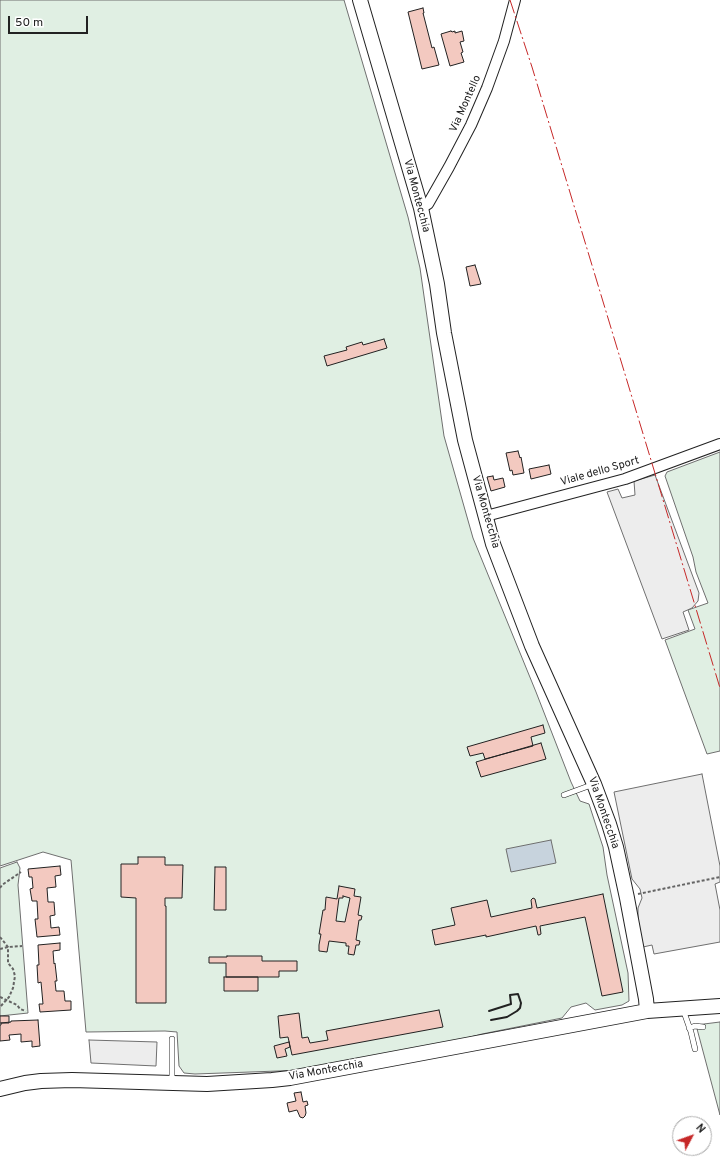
<!DOCTYPE html>
<style>
body{margin:0}
#map{position:relative;width:720px;height:1164px;overflow:hidden;background:#fff;font-family:Overpass,sans-serif}
canvas{display:block}
.north{position:absolute;left:672px;top:1116px;width:40px;height:40px;box-sizing:border-box;background:#fff;border:1px solid #a7a7a7;border-radius:50%;rotate:49deg;font-size:11px;font-weight:700;line-height:16px;text-align:center;color:#222}
.north::after{content:'';display:block;margin:auto;width:14px;height:18px;background:#c62828;clip-path:polygon(50% 0,100% 100%,50% 72%,0 100%)}
.scale{position:absolute;left:8px;top:16px;width:80px;height:18px;box-sizing:border-box;border:2px solid #222;border-top:0;padding-left:5px;font-size:12px;line-height:14px;white-space:nowrap;color:#222;-webkit-text-stroke:3px #fff;paint-order:stroke}
</style>
<div id="map">
<canvas width="720" height="1164"></canvas>
<div class="north">N</div>
<div class="scale">50 m</div>
</div>
<script>
const ctx = document.querySelector('canvas').getContext('2d');
ctx.lineJoin = 'round';
function fillPath(path, color) { ctx.fillStyle = color; ctx.fill(path, 'evenodd'); }
const poly = rows => new Path2D(rows.map(r => 'M' + r).join(''));
function strokePath(path, color, width, dash) { ctx.strokeStyle = color; ctx.lineWidth = width; ctx.lineCap = dash ? 'butt' : 'round'; ctx.setLineDash(dash || []); ctx.stroke(path); }
function drawText(font, color, halo, rows, align = 'center') {
  ctx.font = font + ' Overpass,sans-serif'; ctx.lineWidth = 3; ctx.setLineDash([]); ctx.textBaseline = 'middle'; ctx.strokeStyle = halo; ctx.fillStyle = color; for (const [text, x, y, turn = 0] of rows) {
    ctx.save(); ctx.translate(x, y); ctx.rotate((+turn || 0) * Math.PI / 180); ctx.textAlign = isNaN(turn) ? turn : align; if (halo) ctx.strokeText(text, 0, 0); ctx.fillText(text, 0, 0); ctx.restore();
  }
}
const green = poly([
 [0,0,344,0,408,217,420,268,444,436,473,538,536,692,571,782,580,801,589,804,603,847,607,875,628,973,629,1001,622,1005,595,1010,586,1003,571,1007,562,1018,482,1034,447,1043,306,1070,195,1074,184,1073,179,1066,177,1032,165,1031,86,1032,71,860,43,852,0,866,0,0],
 [720,452,720,751,707,754,665,640,695,629,688,610,708,603,696,572,693,557,665,476,667,472,720,452],
 [17,862,20,868,18,885,28,1013,0,1016,0,868,17,862],
 [720,1022,720,1115,696,1025,720,1022]
]);
const parking = poly([
 [655,475,699,593,698,601,692,608,683,612,689,630,662,639,607,492,618,489,622,498,635,495,634,481,655,475],
 [702,774,720,866,720,882,715,884,720,910,720,942,654,954,652,945,643,947,638,930,638,908,642,898,640,889,632,879,614,792,702,774],
 [89,1040,157,1042,156,1066,91,1063,89,1040]
]);
const water = poly([
 [551,840,556,863,511,872,506,849,551,840]
]);
const building = poly([
 [423,8,424,13,423,13,432,48,434,47,439,65,422,69,408,12,423,8],
 [451,31,452,32,455,31,455,33,462,31,464,41,460,42,463,52,461,53,464,62,450,66,441,34,451,31],
 [475,265,481,284,470,286,466,267,475,265],
 [384,339,387,348,327,366,324,356,347,350,346,347,362,342,363,345,384,339],
 [518,451,520,458,521,457,524,473,513,475,512,470,510,471,506,453,518,451],
 [549,465,551,474,531,479,529,469,549,465],
 [493,476,494,480,503,478,505,487,491,491,487,477,493,476],
 [543,725,545,733,531,737,533,746,485,759,483,753,470,756,467,747,543,725],
 [541,743,546,759,481,777,476,762,541,743],
 [138,857,165,857,165,865,183,865,182,898,165,898,165,906,166,906,166,1003,136,1003,136,898,121,897,121,864,138,864,138,857],
 [60,866,61,875,55,876,56,887,47,888,48,902,54,902,55,915,50,916,51,928,59,927,60,935,37,937,35,919,38,919,37,901,32,901,30,889,33,888,32,877,29,877,28,869,60,866],
 [215,867,226,867,226,910,214,910,215,867],
 [339,886,355,889,354,896,361,897,358,915,362,916,361,920,359,920,356,940,360,941,359,945,356,945,354,955,348,954,349,946,346,946,346,943,329,941,327,952,319,951,319,945,321,934,319,934,323,910,325,910,326,897,337,899,339,886],
 [343,896,350,898,345,922,336,921,339,898,343,898,343,896],
 [603,894,623,992,602,996,585,917,540,926,541,934,539,935,538,935,536,926,486,937,486,935,435,945,432,930,455,925,451,908,487,900,491,917,532,908,531,900,533,898,535,899,537,908,603,894],
 [60,943,60,950,53,951,54,964,55,963,57,981,55,981,56,991,64,991,65,1001,71,1001,71,1010,40,1012,39,1004,43,1004,41,982,38,983,37,965,39,965,38,945,60,943],
 [227,956,262,956,262,961,297,961,297,971,279,971,279,977,226,977,226,963,209,963,209,957,227,957,227,956],
 [224,977,258,977,258,991,224,991,224,977],
 [439,1010,443,1027,292,1055,288,1037,280,1038,278,1016,299,1013,302,1038,308,1037,310,1043,328,1040,326,1031,439,1010],
 [0,1016,9,1016,9,1023,0,1023,0,1016],
 [38,1020,40,1046,32,1047,32,1041,21,1042,21,1034,9,1035,10,1040,0,1041,0,1025,1,1025,1,1023,11,1022,11,1021,38,1020],
 [289,1042,290,1047,285,1049,287,1056,277,1058,274,1046,289,1042],
 [301,1092,303,1102,307,1101,308,1105,305,1106,306,1113,305,1116,303,1118,300,1117,297,1110,289,1112,287,1103,296,1101,294,1093,301,1092]
]);
const path = poly([
 [0,888,2,885,21,872],
 [638,894,720,877],
 [0,937,8,947,8,963,13,969,15,976,13,988,9,997,0,1007],
 [0,949,8,947,22,946],
 [0,997,17,1005,20,1009,26,1011]
]);
const lane = poly([
 [564,795,594,784],
 [685,1009,685,1015,691,1032,695,1049],
 [689,1028,695,1026,703,1027],
 [172,1082,172,1039]
]);
const street = poly([
 [421,208,428,204,449,167,471,125,487,88,504,41,515,0],
 [486,516,625,479,720,444]
]);
const secondary = poly([
 [360,0,421,208,437,284,444,333,465,440,493,544,532,646,594,784,609,824,616,847,627,898,646,999,647,1011],
 [0,1089,25,1083,41,1081,72,1080,207,1084,272,1080,290,1078,647,1011,720,1006]
]);
const wall = poly([
 [489,1011,511,1004,510,995,518,994,521,1003,520,1008,517,1011,507,1017,491,1020]
]);
const power = poly([
 [510,0,532,67,720,688]
]);
const streetNames = [
 ["Via Montello",466,104,-66],
 ["Via Montecchia",416,196,75],
 ["Viale dello Sport",600,472,-16],
 ["Via Montecchia",485,512,74],
 ["Via Montecchia",603,813,71],
 ["Via Montecchia",326,1071,-10]
];
fillPath(green, '#e0efe3');
strokePath(green, '#6f6f6f', 1);
fillPath(parking, '#ededed');
strokePath(parking, '#6f6f6f', 1);
fillPath(water, '#c7d3dd');
strokePath(water, '#6f6f6f', 1);
fillPath(building, '#f3c9c0');
strokePath(building, '#222', 1);
strokePath(lane, '#222', 6);
strokePath(street, '#222', 12);
strokePath(secondary, '#222', 16);
strokePath(path, '#646464', 2, [3, 2]);
strokePath(lane, '#fff', 5);
strokePath(street, '#fff', 10);
strokePath(secondary, '#fff', 14);
strokePath(wall, '#222', 2);
strokePath(power, '#c62828', 1, [14, 3, 2, 3]);
drawText('11px', '#222', '#fff', streetNames);
</script>
